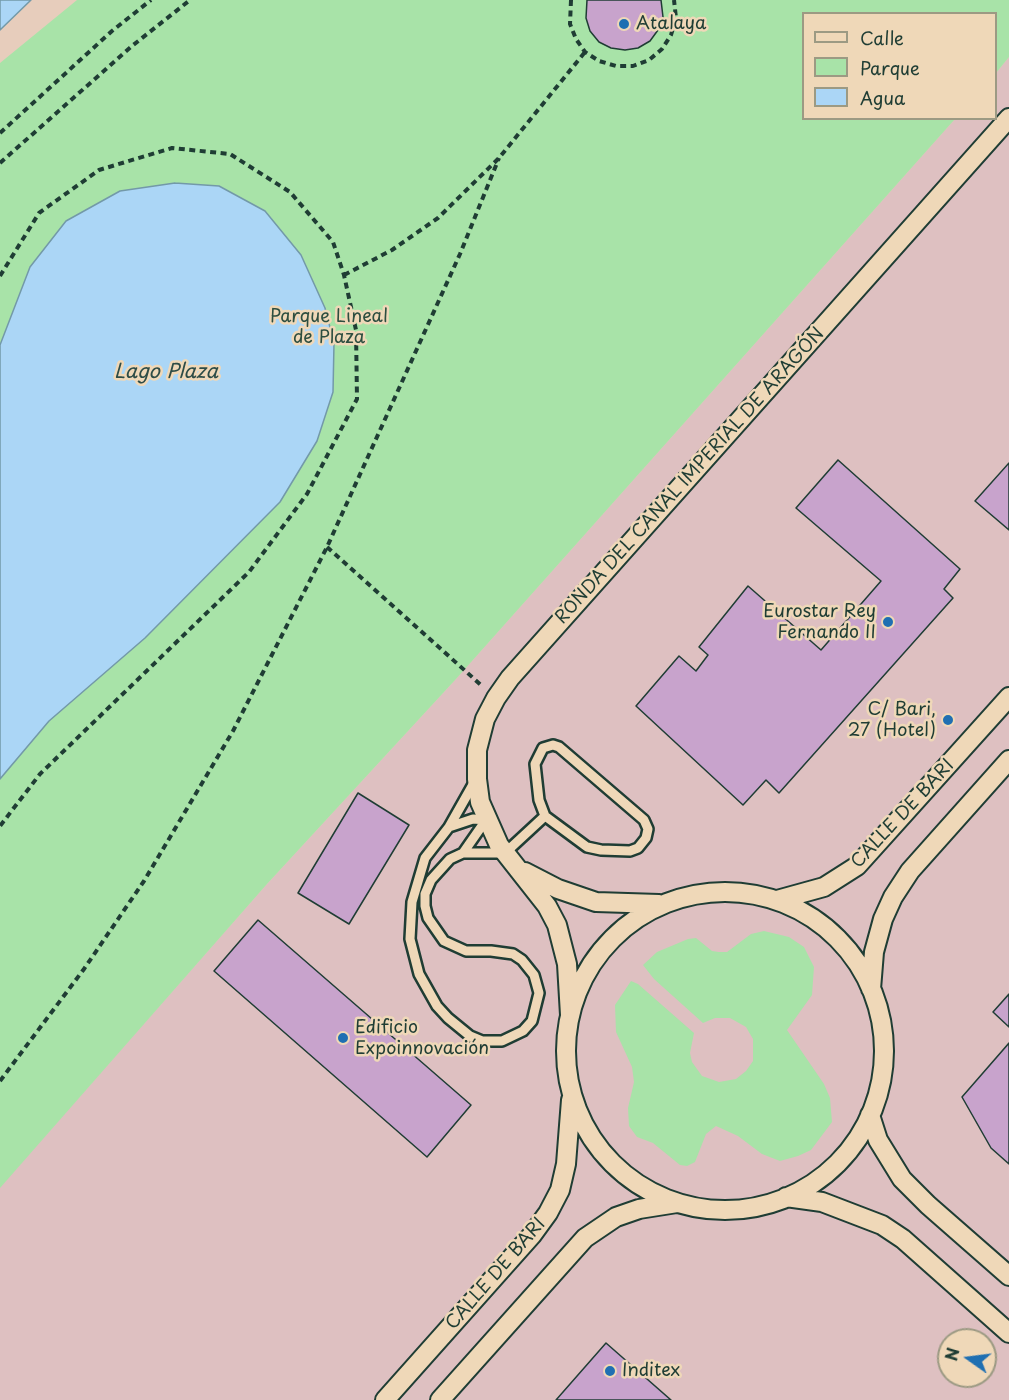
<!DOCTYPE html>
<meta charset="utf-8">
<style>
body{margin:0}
#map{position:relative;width:1009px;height:1400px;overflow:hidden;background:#e7cdbc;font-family:"Playpen Sans",sans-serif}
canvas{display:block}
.legend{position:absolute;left:802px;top:12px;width:195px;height:108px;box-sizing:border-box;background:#efd8b8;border:2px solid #9c9a83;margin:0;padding:8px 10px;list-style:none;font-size:18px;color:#1f3d34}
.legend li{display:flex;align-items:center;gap:12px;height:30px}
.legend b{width:30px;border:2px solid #9c9a83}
.north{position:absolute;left:937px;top:1328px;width:60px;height:60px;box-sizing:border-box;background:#efd8b8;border:2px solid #9c9a83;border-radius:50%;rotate:284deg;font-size:16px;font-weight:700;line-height:24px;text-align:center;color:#1f3d34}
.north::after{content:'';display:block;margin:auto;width:21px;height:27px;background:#1f6fb2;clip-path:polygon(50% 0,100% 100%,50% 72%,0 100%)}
</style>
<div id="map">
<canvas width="1009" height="1400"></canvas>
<ul class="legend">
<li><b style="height:8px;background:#efd8b8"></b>Calle</li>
<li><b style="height:16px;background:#a8e3a8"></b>Parque</li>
<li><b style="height:16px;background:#abd6f6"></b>Agua</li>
</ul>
<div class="north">N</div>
</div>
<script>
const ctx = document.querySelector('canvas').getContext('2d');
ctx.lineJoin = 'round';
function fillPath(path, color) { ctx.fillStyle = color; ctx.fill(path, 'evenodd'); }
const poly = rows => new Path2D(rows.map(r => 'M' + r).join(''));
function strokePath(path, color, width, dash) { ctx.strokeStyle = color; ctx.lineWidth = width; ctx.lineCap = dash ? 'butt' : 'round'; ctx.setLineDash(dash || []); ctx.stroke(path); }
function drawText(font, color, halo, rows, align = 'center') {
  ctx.font = font + ' "Playpen Sans",sans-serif'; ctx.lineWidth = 5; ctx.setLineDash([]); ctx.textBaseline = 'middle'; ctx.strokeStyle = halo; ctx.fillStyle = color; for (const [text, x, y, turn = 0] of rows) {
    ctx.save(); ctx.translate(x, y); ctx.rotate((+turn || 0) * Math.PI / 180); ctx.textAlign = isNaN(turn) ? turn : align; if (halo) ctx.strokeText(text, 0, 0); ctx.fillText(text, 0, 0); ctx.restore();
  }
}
const built = poly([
 [1009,57,1009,1400,0,1400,0,1187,267,884,456,679,955,119,996,118,996,73],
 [949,1340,985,1340,985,1376,949,1376]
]);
const green = poly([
 [77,0,1009,0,1009,57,996,73,996,14,804,14,804,118,955,119,456,679,267,884,0,1188,0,63],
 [764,931,789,937,804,947,814,967,812,995,787,1030,824,1084,830,1098,832,1122,811,1150,798,1156,780,1161,762,1154,738,1136,716,1126,706,1134,695,1162,687,1166,680,1165,653,1143,637,1137,629,1126,628,1108,634,1082,632,1067,616,1032,615,1005,631,981,638,984,694,1033,690,1053,692,1062,702,1076,719,1082,736,1079,746,1071,753,1061,753,1039,746,1027,730,1018,715,1018,703,1023,654,979,643,965,657,952,688,939,696,938,712,951,719,952,727,952,751,934]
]);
const water = poly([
 [0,0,31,0,0,30,0,0],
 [175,183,219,186,265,211,301,255,325,308,334,343,333,392,317,441,280,502,145,638,49,721,0,779,0,345,30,267,66,221,120,191,175,183]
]);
const building = poly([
 [587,0,661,0,663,17,658,30,650,41,638,48,625,50,611,48,599,42,590,31,586,18,587,0],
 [838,460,960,569,944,589,953,598,779,793,766,780,743,805,636,706,679,656,696,671,708,655,699,647,748,586,821,650,881,581,796,508,838,460],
 [1009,463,1009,530,975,501,1009,463],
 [358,793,409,825,349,924,298,893,358,793],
 [258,920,471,1105,427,1157,214,971,258,920],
 [1009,994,1009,1027,993,1012,1009,994],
 [1009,1043,1009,1164,991,1148,962,1097,1009,1043],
 [606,1343,671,1400,556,1400,606,1343]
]);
const path = poly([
 [571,0,570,24,576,39,585,52,599,61,616,66,633,66,649,60,662,49,671,35,676,18,674,0],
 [0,133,112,31,151,0],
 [0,163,132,46,190,0],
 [344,275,392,250,438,218,499,158,585,52],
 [0,276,39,213,99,170,172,148,230,154,290,192,333,242,344,275,356,330,357,399,307,494,249,572,40,774,0,826],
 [327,547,481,685],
 [0,1081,84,969,144,881,233,731,327,547,460,254,499,158]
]);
const service = poly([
 [449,827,475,781],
 [463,853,486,820,473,819,449,827,425,858,412,902,410,939,419,974,437,1006,448,1018,470,1036,482,1041,502,1041,523,1031,532,1021,539,993,534,975,522,960,513,954,491,951,466,951,444,941,428,918,425,906,425,894,431,880,450,859,463,853,505,853,545,816,587,847,601,850,630,851,638,848,646,838,648,829,644,820,559,747,553,745,543,748,535,764,539,800,545,816]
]);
const minor = poly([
 [525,872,558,889,596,902,659,904],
 '566 1051a159 159 0 1 1 318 0a159 159 0 1 1-318 0Z',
 [777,900,824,887,857,866,1009,697],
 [871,989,874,952,883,919,893,897,910,871,1009,760],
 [570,1015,567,964,557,925,547,906,499,845,480,802,477,779,477,750,485,719,496,698,510,678,1009,118],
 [870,1115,878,1140,902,1179,928,1205,1009,1276],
 [786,1197,822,1202,882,1225,903,1239,1009,1333],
 [385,1400,532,1235,548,1213,560,1190,566,1164,571,1100],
 [440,1400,585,1238,616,1217,639,1209,677,1203]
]);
const markers = [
 [624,24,6,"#1f6fb2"],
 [888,622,6,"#1f6fb2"],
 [948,720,6,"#1f6fb2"],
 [343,1038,6,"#1f6fb2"],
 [610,1371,6,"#1f6fb2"]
];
const poiNames = [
 ["Atalaya",636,24],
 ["Eurostar Rey",876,612,"right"],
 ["Fernando II",876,633,"right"],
 ["C/ Bari,",936,710,"right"],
 ["27 (Hotel)",936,731,"right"],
 ["Edificio",355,1028],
 ["Expoinnovación",355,1049],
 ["Inditex",622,1371]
];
const parkNames = [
 ["Parque Lineal",329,317],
 ["de Plaza",329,338]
];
const streetNames = [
 ["RONDA DEL CANAL IMPERIAL DE ARAGÓN",690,476,-48],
 ["CALLE DE BARI",903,814,-47],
 ["CALLE DE BARI",496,1274,-49]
];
const waterNames = [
 ["Lago Plaza",166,372]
];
fillPath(built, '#dec0c1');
fillPath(green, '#a8e3a8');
fillPath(water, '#abd6f6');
strokePath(water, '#7399a8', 1.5);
fillPath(building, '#c8a3cc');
strokePath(building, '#1f3d34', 1.5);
strokePath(service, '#1f3d34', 14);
strokePath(minor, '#1f3d34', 22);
strokePath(path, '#1f3d34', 4, [6, 4.5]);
strokePath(service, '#efd8b8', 9);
strokePath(minor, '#efd8b8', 18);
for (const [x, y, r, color] of markers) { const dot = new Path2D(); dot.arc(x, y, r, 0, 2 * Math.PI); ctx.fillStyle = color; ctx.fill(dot); strokePath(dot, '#efd8b8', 2); }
drawText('18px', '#1f3d34', '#efd8b8', poiNames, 'left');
drawText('18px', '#2d4e40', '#efd8b8', parkNames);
drawText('18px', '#1f3d34', '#efd8b8', streetNames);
drawText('italic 20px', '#2d4c47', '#efd8b8', waterNames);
</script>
